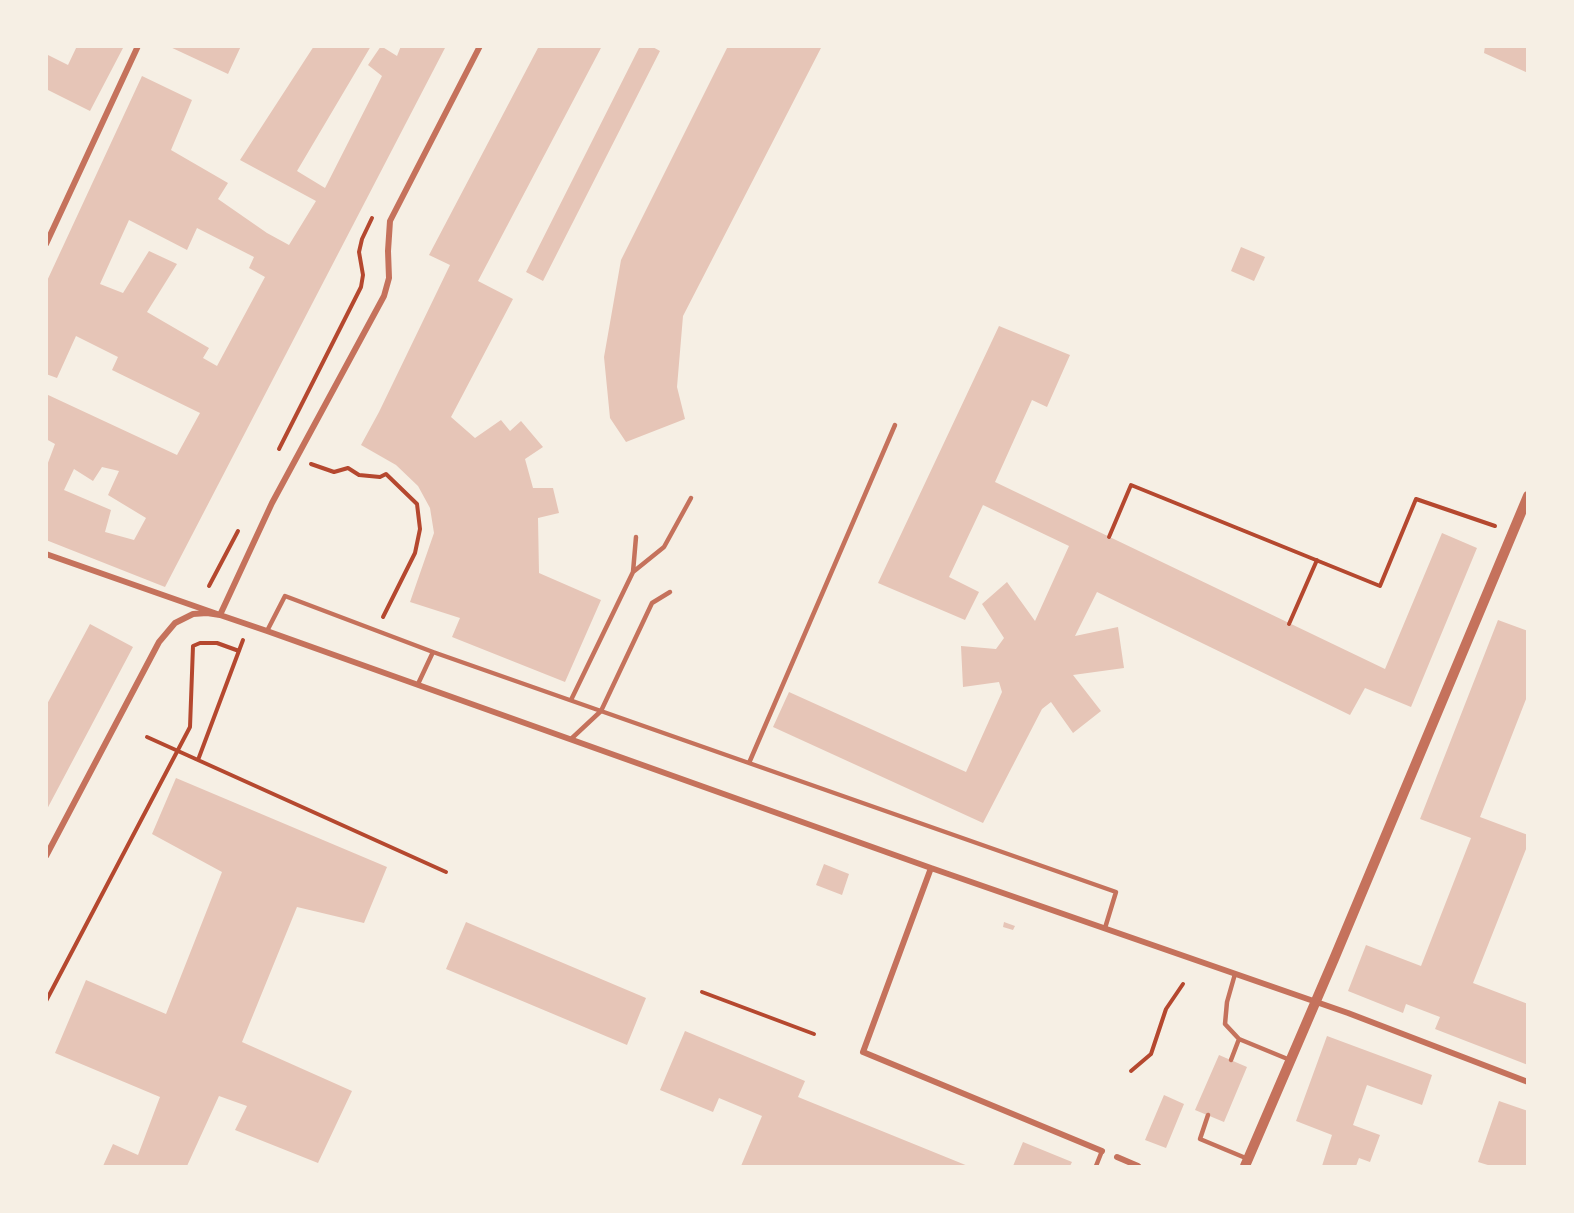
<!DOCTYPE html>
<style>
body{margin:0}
#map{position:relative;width:1574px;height:1213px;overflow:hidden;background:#f6efe4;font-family:"Nunito Sans",sans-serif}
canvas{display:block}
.frame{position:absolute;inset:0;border:48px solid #f6efe4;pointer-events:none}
</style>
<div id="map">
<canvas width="1574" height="1213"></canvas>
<div class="frame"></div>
</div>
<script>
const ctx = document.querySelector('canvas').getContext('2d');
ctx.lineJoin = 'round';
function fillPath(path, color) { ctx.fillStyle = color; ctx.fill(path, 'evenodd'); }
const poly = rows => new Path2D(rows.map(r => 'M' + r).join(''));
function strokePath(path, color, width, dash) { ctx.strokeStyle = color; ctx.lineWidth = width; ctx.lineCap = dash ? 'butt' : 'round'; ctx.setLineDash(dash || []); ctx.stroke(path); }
const building = poly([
 [77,46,123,48,90,111,46,89,46,54,68,65],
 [168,46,241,46,228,74],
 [314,46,371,46,297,171,325,188,382,76,368,65,381,46,397,56,401,46,446,46,165,587,46,540,46,468,55,444,46,439,46,394,177,455,200,413,112,370,118,357,76,336,57,378,46,374,46,283,142,76,192,100,171,150,228,183,218,199,267,233,289,245,316,201,240,160],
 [129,220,187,250,197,228,254,257,249,268,265,277,217,366,203,358,209,348,147,312,177,264,149,251,123,293,100,284],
 [102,467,119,471,108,495,146,518,134,540,105,532,111,510,64,490,74,469,93,481],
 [539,46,602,46,478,281,513,299,451,417,475,438,501,420,510,431,521,421,543,447,525,459,533,488,553,488,559,513,538,518,539,573,601,600,565,682,452,637,460,618,410,602,434,533,430,508,418,486,396,465,361,445,379,412,450,265,429,255],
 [640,46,651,46,660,51,543,281,526,272],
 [728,46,822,46,683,316,677,387,685,419,626,442,610,418,604,357,621,260],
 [1485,46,1528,46,1528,73,1484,53],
 [1241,247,1265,257,1254,281,1231,271],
 [999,326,1070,355,1047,407,1032,400,995,482,1385,669,1442,533,1477,548,1411,707,1365,688,1350,715,1097,592,1075,636,1118,627,1124,668,1073,675,1101,711,1073,733,1051,702,1042,709,983,823,773,727,789,692,966,772,1002,692,999,682,963,687,961,646,996,649,1004,638,982,604,1007,582,1035,621,1069,546,983,505,949,577,979,592,965,620,878,583],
 [1498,620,1528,631,1528,694,1480,817,1528,835,1528,844,1473,983,1528,1004,1528,1065,1435,1029,1440,1017,1406,1004,1403,1013,1348,991,1366,945,1421,966,1471,838,1420,819],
 [90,624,133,647,46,811,46,706],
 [176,778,387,867,364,923,297,907,242,1042,352,1091,318,1163,235,1130,247,1106,219,1096,187,1166,103,1166,113,1144,138,1155,160,1097,55,1053,86,980,166,1014,222,872,152,834],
 [824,864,849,874,842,895,816,885],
 [466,922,646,998,627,1045,446,969],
 [1004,922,1015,926,1013,930,1003,927],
 [685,1031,805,1081,798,1097,968,1166,838,1166,834,1165,833,1166,741,1166,762,1116,719,1098,713,1112,660,1090],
 [1327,1036,1432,1075,1422,1105,1367,1085,1353,1125,1380,1135,1370,1162,1359,1158,1356,1166,1322,1166,1332,1135,1296,1121],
 [1219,1055,1247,1067,1224,1122,1195,1110],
 [1164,1095,1184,1104,1166,1148,1145,1140],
 [1499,1101,1528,1111,1528,1166,1491,1166,1478,1162],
 [1023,1142,1072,1162,1070,1166,1013,1166]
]);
const path = poly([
 [279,449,361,287,363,275,359,252,362,239,372,218],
 [311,464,334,472,348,468,359,475,380,477,386,474,417,504,420,529,415,553,383,617],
 [1109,537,1131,485,1380,586,1416,499,1495,526],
 [209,586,238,531],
 [1289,624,1317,560],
 [147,737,446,872],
 [198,760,243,640],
 [702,992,814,1034],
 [46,1001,190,727,193,646,200,643,217,643,239,651],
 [1131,1071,1151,1054,1166,1009,1183,984]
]);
const service = poly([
 [633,572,636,537],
 [267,631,285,596,433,652,1116,892,1105,928],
 [418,684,433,652],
 [571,700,633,572,664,547,691,498],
 [571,739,601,711,652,603,670,592],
 [749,763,895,425],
 [1235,974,1227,1002,1225,1024,1239,1039],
 [1231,1060,1239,1039,1290,1060],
 [1208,1115,1200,1139,1248,1159],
 [1096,1166,1102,1151]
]);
const minor = poly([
 [46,244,138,46],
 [46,554,220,615,272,503,384,296,389,278,388,251,390,221,480,46],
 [46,856,159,642,175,623,193,614,207,613,220,615,267,631,931,868,1348,1013,1528,1082],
 [931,868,863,1052,1102,1151],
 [1117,1157,1138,1166]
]);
const tertiary = poly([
 [1245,1166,1334,959,1528,496]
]);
fillPath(building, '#e6c5b7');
strokePath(path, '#b5482f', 4);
strokePath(service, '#c5725c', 4.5);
strokePath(minor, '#c5725c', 6);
strokePath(tertiary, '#c5725c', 10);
</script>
